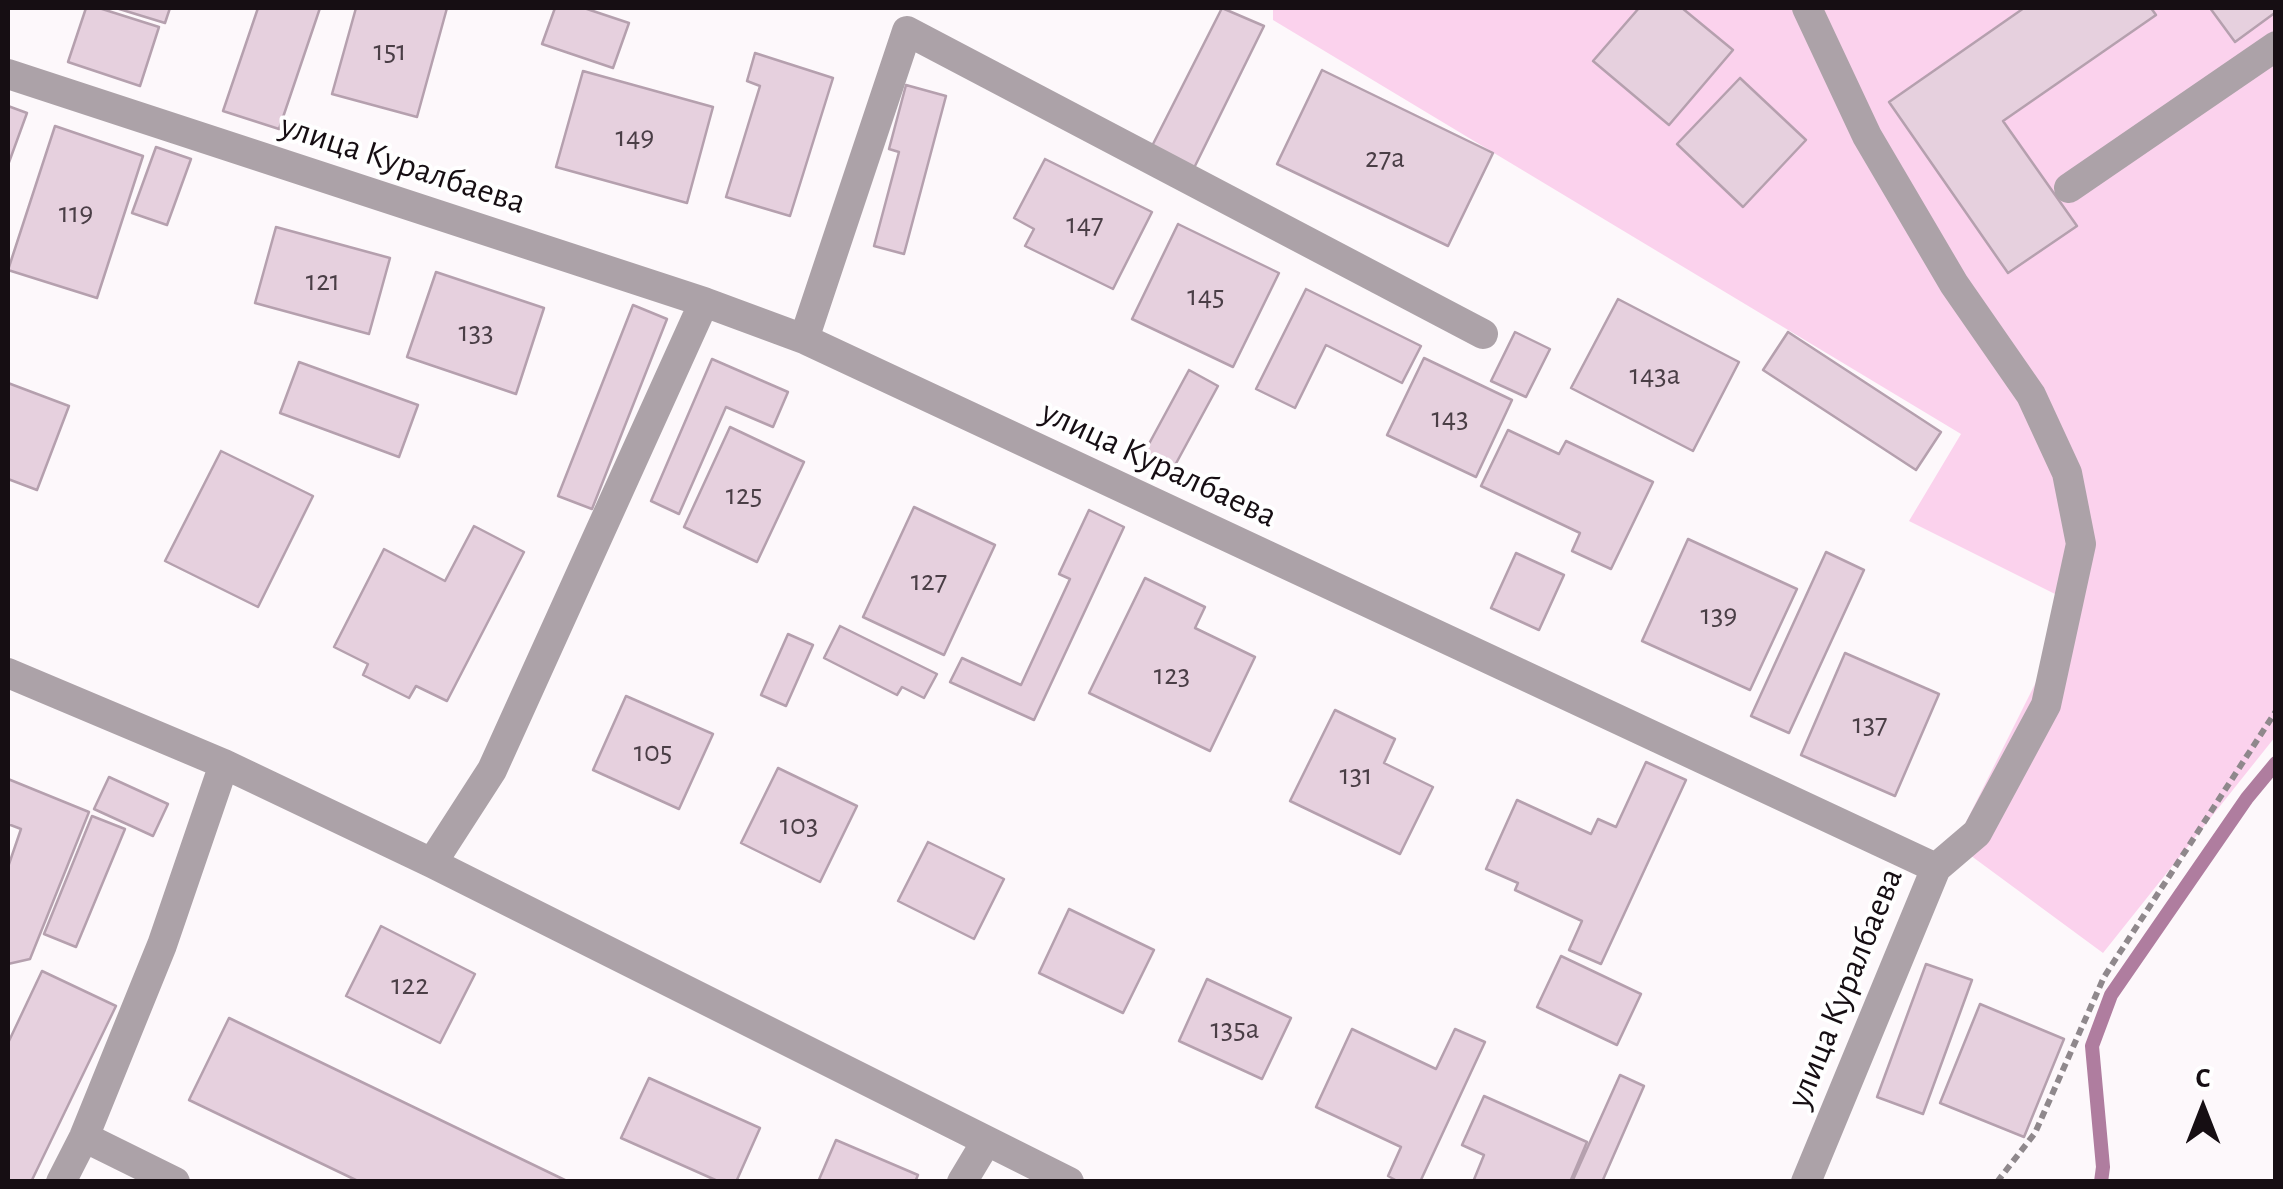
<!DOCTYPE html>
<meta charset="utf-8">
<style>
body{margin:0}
#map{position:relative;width:2283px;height:1189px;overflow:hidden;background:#fdf8fb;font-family:"Alegreya Sans",sans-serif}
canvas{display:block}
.frame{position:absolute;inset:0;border:10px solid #160e13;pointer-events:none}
.north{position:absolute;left:2153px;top:1059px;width:100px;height:100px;-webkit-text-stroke:8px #fff;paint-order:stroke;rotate:0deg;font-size:28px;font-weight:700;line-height:40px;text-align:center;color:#160e13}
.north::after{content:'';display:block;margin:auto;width:35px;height:45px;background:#160e13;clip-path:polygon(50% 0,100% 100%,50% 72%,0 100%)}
</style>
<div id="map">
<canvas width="2283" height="1189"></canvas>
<div class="frame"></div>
<div class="north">С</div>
</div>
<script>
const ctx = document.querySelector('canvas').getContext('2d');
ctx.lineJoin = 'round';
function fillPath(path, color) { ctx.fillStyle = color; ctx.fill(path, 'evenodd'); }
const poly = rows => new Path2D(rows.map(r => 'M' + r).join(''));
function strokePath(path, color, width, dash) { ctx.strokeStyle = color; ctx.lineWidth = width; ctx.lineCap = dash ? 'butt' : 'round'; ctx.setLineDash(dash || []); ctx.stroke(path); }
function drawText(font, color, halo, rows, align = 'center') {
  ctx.font = font + ' "Alegreya Sans",sans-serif'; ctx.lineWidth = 8; ctx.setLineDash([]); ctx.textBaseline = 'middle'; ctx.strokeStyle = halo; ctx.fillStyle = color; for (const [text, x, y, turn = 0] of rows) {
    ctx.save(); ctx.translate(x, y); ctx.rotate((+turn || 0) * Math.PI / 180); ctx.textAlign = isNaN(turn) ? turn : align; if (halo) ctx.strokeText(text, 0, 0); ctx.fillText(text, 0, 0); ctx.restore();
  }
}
const green = poly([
 [1273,8,2275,8,2275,737,2103,953,1955,844,2075,604,1909,521,1961,434,1273,20]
]);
const stream = poly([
 [2101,1182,2103,1167,2092,1046,2111,995,2247,798,2276,763]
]);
const building = poly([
 [86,8,99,8,159,27,140,86,68,62,86,8],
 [116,8,170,8,165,23,116,8],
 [258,8,320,8,279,129,223,111,258,8],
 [356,8,447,8,417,117,332,94,356,8],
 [555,8,584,8,629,23,613,68,542,44,555,8],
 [1222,8,1264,26,1193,170,1151,148,1222,8],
 [1639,8,1682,8,1733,50,1669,125,1593,61,1639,8],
 [2024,8,2151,8,2156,15,2003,121,2077,226,2008,273,1889,102,2024,8],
 [2210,8,2276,8,2276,12,2235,42,2210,8],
 [755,53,833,78,790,216,726,197,760,86,747,81,755,53],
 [1322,70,1493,153,1448,246,1277,164,1322,70],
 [583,71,713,107,687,203,556,167,583,71],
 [1740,78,1806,140,1743,207,1677,144,1740,78],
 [906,85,946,96,904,254,874,246,899,152,889,149,906,85],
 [8,106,27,113,8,165,8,106],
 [55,126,143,156,97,298,8,270,55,126],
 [156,147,191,159,167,225,132,213,156,147],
 [1045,159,1152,212,1113,289,1025,246,1034,229,1014,218,1045,159],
 [1178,224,1279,273,1233,367,1132,319,1178,224],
 [276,227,390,258,369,334,255,303,276,227],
 [436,272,544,308,516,394,407,357,436,272],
 [1306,289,1421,346,1402,383,1326,345,1295,408,1256,389,1306,289],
 [1618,299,1739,362,1693,451,1571,388,1618,299],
 [633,305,667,319,592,509,558,496,633,305],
 [1515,332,1550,349,1526,397,1491,381,1515,332],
 [1788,332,1941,432,1916,470,1763,370,1788,332],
 [1424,358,1512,400,1476,477,1387,435,1424,358],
 [712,359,788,392,773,427,726,407,679,514,651,501,712,359],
 [299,362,418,405,399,457,280,413,299,362],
 [1189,370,1218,386,1173,469,1144,453,1189,370],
 [8,383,69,406,37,490,8,479,8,383],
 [730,427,804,462,757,562,684,527,730,427],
 [1508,430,1559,454,1566,441,1653,482,1611,569,1572,551,1580,533,1481,486,1508,430],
 [221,451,313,496,258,607,165,561,221,451],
 [914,507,995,545,944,655,863,617,914,507],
 [1089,510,1124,527,1034,720,950,682,962,658,1021,685,1070,579,1059,574,1089,510],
 [474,526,524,552,447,701,416,686,409,698,363,675,368,664,334,647,384,549,445,581,474,526],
 [1688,539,1797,589,1750,690,1642,641,1688,539],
 [1826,552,1864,570,1789,733,1751,716,1826,552],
 [1516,553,1564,575,1539,630,1491,608,1516,553],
 [1145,578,1205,607,1195,628,1255,657,1210,751,1089,693,1145,578],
 [840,626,937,674,924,698,902,687,897,695,824,658,840,626],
 [788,634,813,645,786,706,761,695,788,634],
 [1845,653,1939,694,1895,796,1801,755,1845,653],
 [626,696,713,734,679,809,593,770,626,696],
 [1335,710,1395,739,1384,763,1433,787,1400,854,1290,801,1335,710],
 [1646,762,1686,780,1601,964,1569,950,1582,921,1515,890,1518,883,1486,869,1517,800,1591,834,1598,819,1616,827,1646,762],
 [778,768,857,806,820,882,741,843,778,768],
 [109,777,168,804,153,836,94,809,109,777],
 [8,779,89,812,30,959,8,964,8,867,21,829,8,824,8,779],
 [92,816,125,829,76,947,44,934,92,816],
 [928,842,1004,879,974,939,898,901,928,842],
 [1069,909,1154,950,1123,1013,1039,973,1069,909],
 [381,926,475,974,440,1043,346,996,381,926],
 [1561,956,1641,994,1617,1045,1537,1007,1561,956],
 [1926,964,1972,980,1923,1114,1877,1097,1926,964],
 [42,971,116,1006,31,1182,8,1182,8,1043,42,971],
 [1207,979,1291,1018,1262,1079,1179,1041,1207,979],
 [1980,1004,2064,1039,2024,1137,1940,1103,1980,1004],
 [229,1018,569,1182,360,1182,189,1100,229,1018],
 [1352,1029,1436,1069,1455,1029,1485,1042,1420,1182,1399,1182,1388,1176,1401,1147,1316,1107,1352,1029],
 [1620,1075,1644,1086,1602,1182,1572,1182,1620,1075],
 [649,1078,760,1128,736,1182,720,1182,621,1138,649,1078],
 [1484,1096,1587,1142,1570,1182,1473,1182,1484,1155,1462,1145,1484,1096],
 [836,1140,918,1175,915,1182,818,1182,836,1140]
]);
const path = poly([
 [1997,1182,2035,1133,2104,977,2276,711]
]);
const minor = poly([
 [8,74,704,302,804,339,1936,868],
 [2069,188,2276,46],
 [804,339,907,31,1483,334],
 [8,673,224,764,432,863,1069,1182],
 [432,863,492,770,704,302],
 [84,1137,175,1182],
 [61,1182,84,1137,162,945,224,764],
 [962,1182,986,1142],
 [1806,1182,1936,868,1977,833,2046,705,2081,544,2067,473,2031,395,1954,284,1867,136,1807,8]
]);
const numberNames = [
 ["151",390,51],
 ["149",635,137],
 ["27а",1385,158],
 ["119",76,213],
 ["147",1085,224],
 ["121",323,281],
 ["145",1206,296],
 ["133",476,332],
 ["143а",1655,375],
 ["143",1450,418],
 ["125",744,495],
 ["127",929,581],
 ["139",1719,615],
 ["123",1172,675],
 ["137",1870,724],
 ["105",653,752],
 ["131",1356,775],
 ["103",799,825],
 ["122",410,985],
 ["135а",1235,1029]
];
const streetNames = [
 ["улица Куралбаева",403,164,18],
 ["улица Куралбаева",1159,464,25],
 ["улица Куралбаева",1845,988,-68]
];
fillPath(green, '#fbd2ed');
strokePath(stream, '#af7d9f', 14);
fillPath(building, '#e6d0de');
strokePath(building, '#b5a0ae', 2.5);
strokePath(path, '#8f888c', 6, [8, 5]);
strokePath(minor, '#aca2a8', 30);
drawText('30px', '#4a3e46', null, numberNames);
drawText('35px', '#160e13', '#fff', streetNames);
</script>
